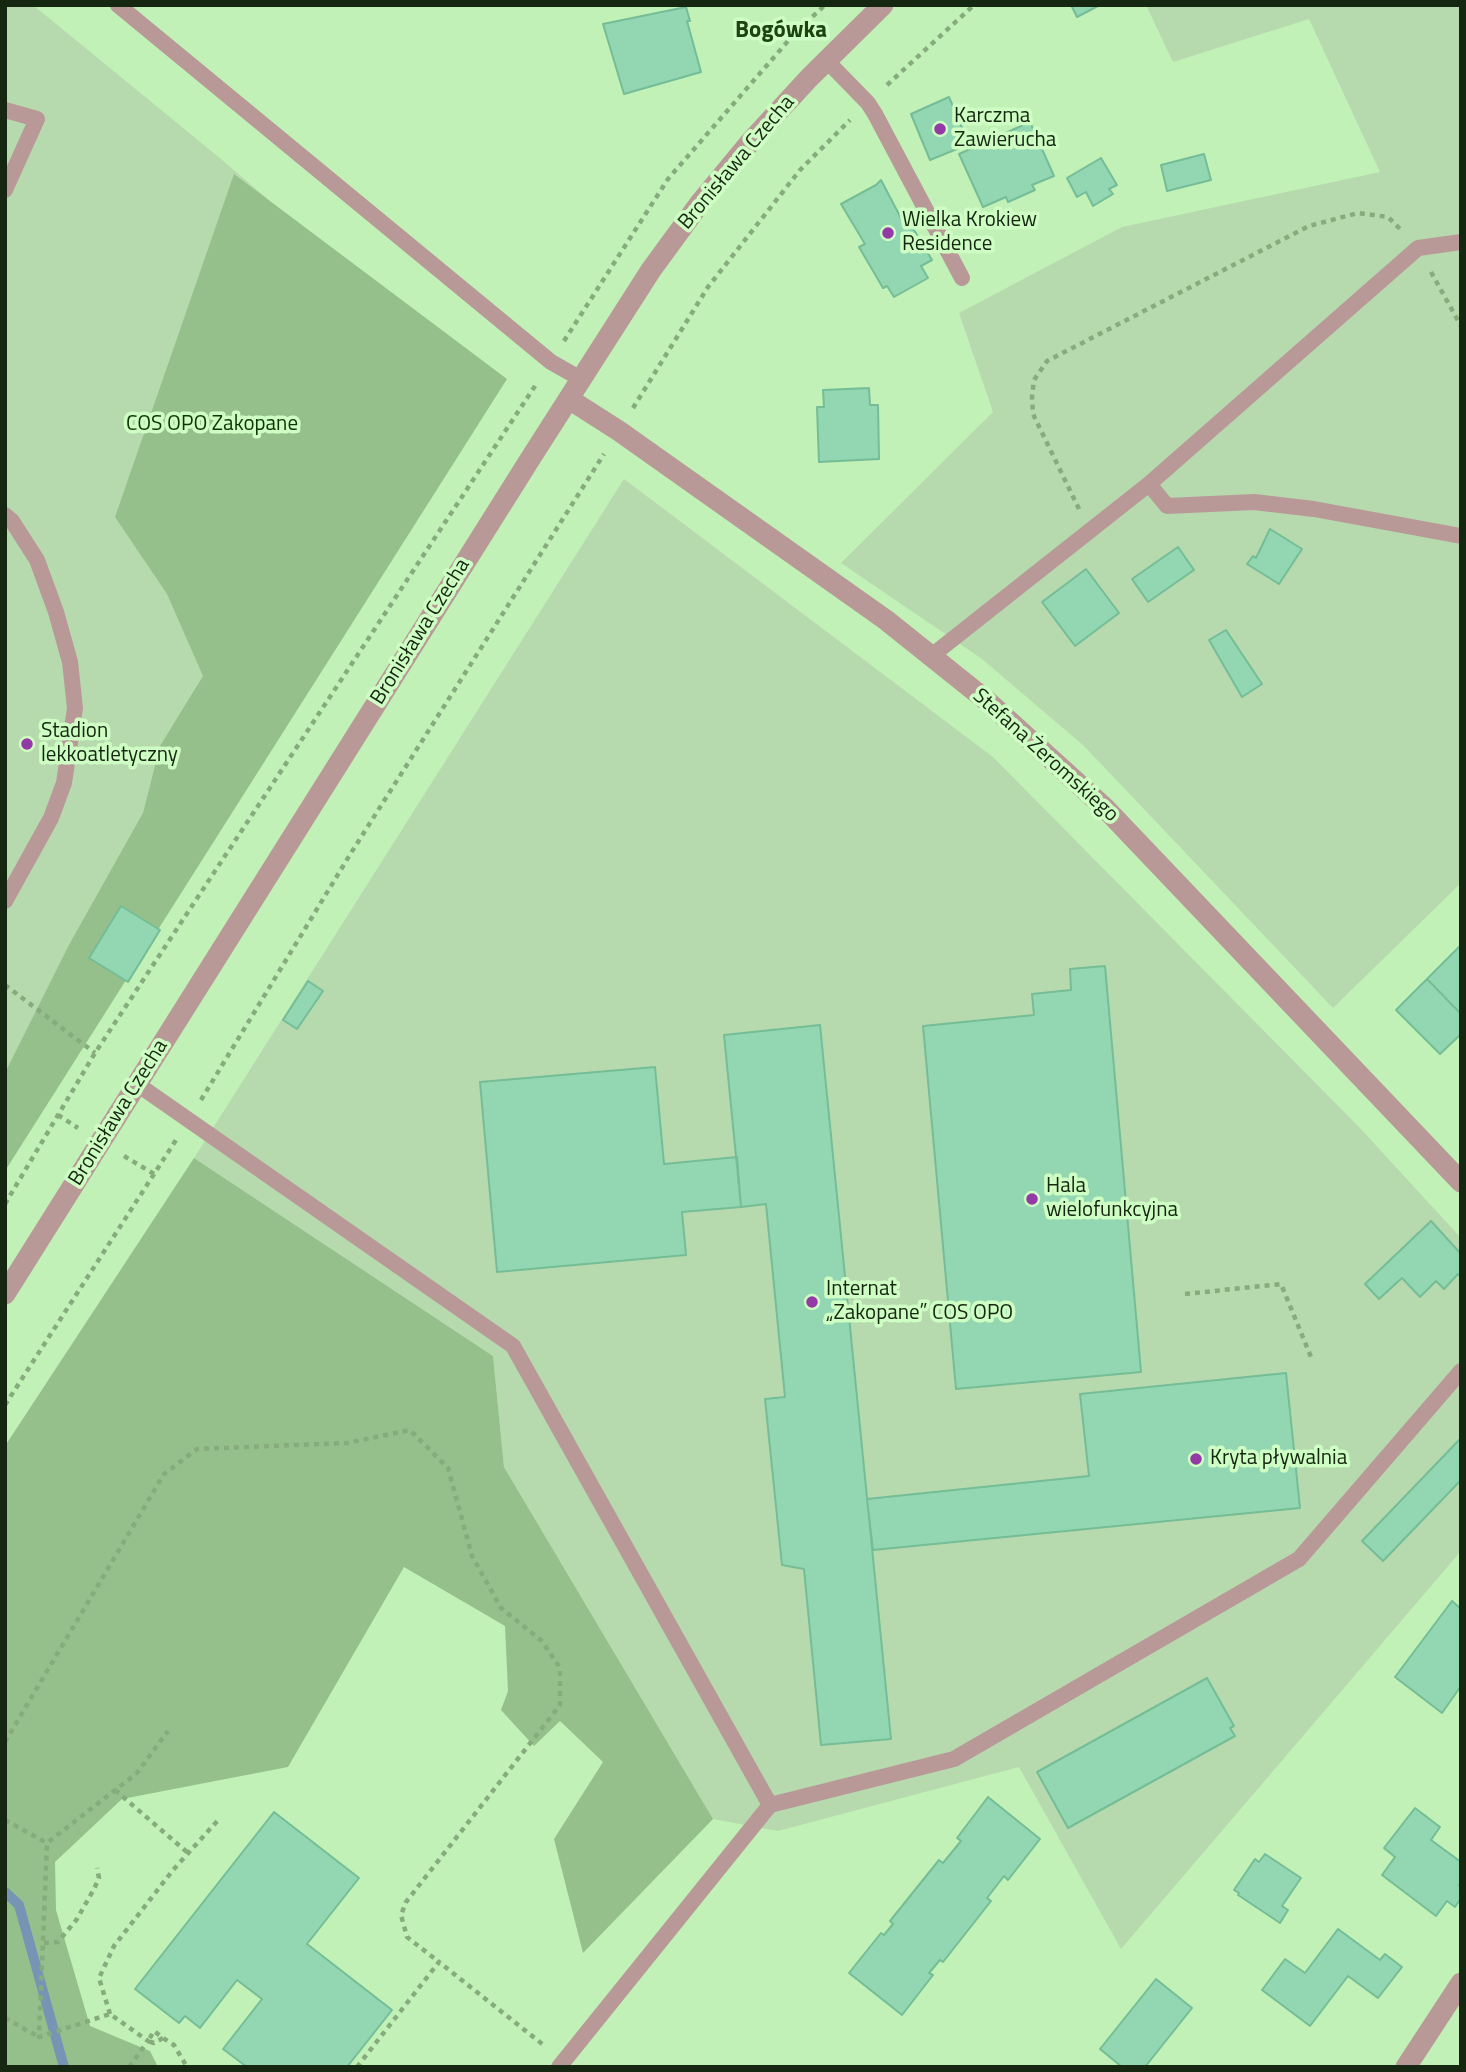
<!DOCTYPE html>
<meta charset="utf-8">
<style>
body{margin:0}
#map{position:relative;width:1466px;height:2072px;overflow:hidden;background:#c1f1b6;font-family:"Titillium Web",sans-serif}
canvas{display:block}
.frame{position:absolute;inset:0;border:7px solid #152611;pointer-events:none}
</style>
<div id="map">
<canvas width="1466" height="2072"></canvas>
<div class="frame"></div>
</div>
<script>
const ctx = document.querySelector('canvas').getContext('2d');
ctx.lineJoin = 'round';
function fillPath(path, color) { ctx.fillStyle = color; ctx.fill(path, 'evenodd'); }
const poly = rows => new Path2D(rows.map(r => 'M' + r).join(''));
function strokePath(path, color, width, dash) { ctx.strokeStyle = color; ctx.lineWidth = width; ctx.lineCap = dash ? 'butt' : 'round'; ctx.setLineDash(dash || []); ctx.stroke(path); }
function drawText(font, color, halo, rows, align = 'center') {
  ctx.font = font + ' "Titillium Web",sans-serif'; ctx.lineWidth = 7; ctx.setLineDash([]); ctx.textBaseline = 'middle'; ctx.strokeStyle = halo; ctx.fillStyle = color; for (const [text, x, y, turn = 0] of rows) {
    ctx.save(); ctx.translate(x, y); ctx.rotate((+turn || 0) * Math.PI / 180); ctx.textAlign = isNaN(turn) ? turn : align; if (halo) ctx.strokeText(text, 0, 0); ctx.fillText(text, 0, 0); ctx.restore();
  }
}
const green = poly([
 [5,5,33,5,221,159,483,384,5,1138],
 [1146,5,1461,5,1461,883,1333,1008,1084,746,982,659,841,563,993,412,959,313,1122,227,1380,172,1309,19,1173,62],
 [624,479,993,757,1359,1127,1461,1238,1461,1551,1121,1949,1019,1767,778,1831,713,1819,504,1467,493,1356,194,1158]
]);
const forest = poly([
 [234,174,507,379,5,1171,5,1073,70,943,143,813,160,746,203,676,167,594,115,517],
 [194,1158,493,1356,504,1467,713,1819,583,1953,554,1839,603,1762,560,1721,534,1746,501,1710,508,1691,505,1626,404,1567,288,1767,122,1799,55,1862,56,1910,90,2026,150,2051,158,2067,5,2067,5,1446]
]);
const stream = poly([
 [5,1892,19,1905,64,2067]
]);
const building = poly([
 [1071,5,1097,5,1098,6,1077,17,1071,5],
 [686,7,690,21,687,21,701,72,624,94,603,24,686,7],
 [949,97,969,144,930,160,911,114,949,97],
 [1030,122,1054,176,1032,185,1035,190,1008,202,1006,197,983,207,959,154,1030,122],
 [1204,154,1211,180,1167,191,1161,165,1204,154],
 [1101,158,1117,185,1109,189,1113,194,1093,206,1086,192,1077,197,1067,178,1101,158],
 [881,180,903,222,908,220,932,260,921,266,928,278,894,297,887,286,883,288,859,247,865,244,841,204,876,185,881,180],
 [869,388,870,405,878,405,879,459,819,462,817,407,824,407,823,390,869,388],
 [1270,529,1302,549,1279,584,1247,564,1253,556,1256,558,1270,529],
 [1178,547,1194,570,1148,602,1132,579,1178,547],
 [1086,569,1119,613,1075,646,1042,602,1086,569],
 [1226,630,1262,684,1242,697,1209,640,1226,630],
 [121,906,160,930,128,982,89,958,121,906],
 [1461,945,1461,1014,1427,979,1461,945],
 [1105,966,1141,1372,956,1389,923,1026,1034,1015,1032,994,1071,990,1070,969,1105,966],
 [1427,979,1461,1014,1461,1034,1440,1054,1396,1010,1427,979],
 [308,981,323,991,297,1029,283,1020,308,981],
 [820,1025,891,1739,821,1745,804,1569,782,1565,765,1399,785,1397,766,1204,741,1207,724,1035,820,1025],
 [655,1067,664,1164,737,1157,741,1207,682,1212,686,1255,497,1272,480,1082,655,1067],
 [1431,1221,1461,1254,1461,1277,1458,1274,1444,1289,1436,1281,1420,1297,1402,1278,1379,1299,1365,1284,1431,1221],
 [1286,1373,1300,1508,873,1550,867,1499,1089,1476,1080,1394,1286,1373],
 [1461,1438,1461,1480,1383,1561,1362,1541,1461,1438],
 [1452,1601,1461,1609,1461,1686,1442,1713,1395,1677,1452,1601],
 [1207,1678,1234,1726,1230,1728,1235,1736,1068,1828,1037,1772,1207,1678],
 [988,1797,1040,1839,1008,1880,1004,1876,987,1898,991,1901,943,1962,940,1960,929,1973,933,1975,902,2015,849,1973,881,1933,884,1935,893,1924,890,1921,939,1860,943,1863,961,1841,957,1838,988,1797],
 [1415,1808,1440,1827,1431,1840,1461,1862,1461,1882,1459,1885,1461,1887,1461,1898,1455,1907,1447,1901,1436,1916,1382,1875,1395,1857,1384,1848,1415,1808],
 [274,1812,359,1878,307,1944,392,2010,347,2067,247,2067,223,2049,262,1999,237,1980,200,2028,185,2016,179,2023,135,1989,274,1812],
 [1265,1854,1301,1878,1282,1906,1288,1910,1280,1923,1238,1895,1239,1893,1234,1890,1255,1859,1259,1862,1265,1854],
 [1338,1929,1380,1960,1385,1954,1402,1967,1378,1998,1348,1976,1310,2026,1262,1990,1285,1959,1305,1973,1338,1929],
 [1156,1979,1192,2008,1145,2067,1122,2067,1100,2049,1156,1979]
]);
const path = poly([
 [887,85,974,5],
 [1431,272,1461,326],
 [564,341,668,179,795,33,825,5],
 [633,408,708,287,800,170,850,120],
 [1079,509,1033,414,1032,397,1034,380,1047,361,1309,226,1358,213,1388,217,1402,231],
 [5,985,95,1053],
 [201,1100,351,853,604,454],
 [58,1115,78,1128],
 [124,1156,154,1174],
 [5,1204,95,1053,537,383],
 [1185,1294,1281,1284,1311,1357],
 [5,1405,176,1140],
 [5,1742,164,1474,197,1449,347,1443,410,1430,448,1468,472,1556,501,1608,542,1641,560,1668,560,1705,406,1902,401,1915,407,1937,439,1962],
 [115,1790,188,1853],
 [5,1820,47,1843],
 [44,1943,58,1942,77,1919,94,1889,99,1878,97,1868],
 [110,2014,99,1978,114,1946,173,1870,220,1818],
 [5,2018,39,2037],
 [163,2038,154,2043,148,2041,154,2031,163,2038,174,2045,187,2067],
 [129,2067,148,2041,110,2014,39,2037,47,1843,137,1773,168,1731],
 [357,2067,439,1962,546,2047]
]);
const service = poly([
 [118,5,551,362,581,379],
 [826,60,868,103,875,114,962,278],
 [5,110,37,119,5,190],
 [1149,484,1167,506,1254,502,1314,509,1461,536],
 [5,515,12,521,37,560,56,612,70,662,75,708,64,783,51,818,5,901],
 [930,657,1149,484,1418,248,1461,242],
 [137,1084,513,1346,770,1805],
 [559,2067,770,1805,954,1759,1299,1559,1461,1371]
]);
const minor = poly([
 [569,399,619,431,886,620,986,700,1105,808,1461,1182],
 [5,1294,532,456,651,270,700,203,752,140,809,78,883,5],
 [1406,2067,1461,1983]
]);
const markers = [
 [940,129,7,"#933aa6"],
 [888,233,7,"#933aa6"],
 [27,744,7,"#933aa6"],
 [1032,1199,7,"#933aa6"],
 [812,1302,7,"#933aa6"],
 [1196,1459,7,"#933aa6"]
];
const poiNames = [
 ["Karczma",954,117],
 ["Zawierucha",954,141],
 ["Wielka Krokiew",902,221],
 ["Residence",902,245],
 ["Stadion",41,732],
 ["lekkoatletyczny",41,756],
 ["Hala",1046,1187],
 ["wielofunkcyjna",1046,1211],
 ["Internat",826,1290],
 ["„Zakopane” COS OPO",826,1314],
 ["Kryta pływalnia",1210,1459]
];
const streetNames = [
 ["Bronisława Czecha",737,163,-50],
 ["Bronisława Czecha",421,632,-58],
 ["Stefana Żeromskiego",1045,756,42],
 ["Bronisława Czecha",119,1113,-58]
];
const parkNames = [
 ["COS OPO Zakopane",212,425]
];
const neighbourhoodNames = [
 ["Bogówka",781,31]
];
fillPath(green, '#b6daae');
fillPath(forest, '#95c08b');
strokePath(stream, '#7794b4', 10);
fillPath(building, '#93d7b2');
strokePath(building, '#74bd96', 2);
strokePath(path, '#86ab7d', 4.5, [5, 5]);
strokePath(service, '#b99998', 16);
strokePath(minor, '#b99998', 21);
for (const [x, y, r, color] of markers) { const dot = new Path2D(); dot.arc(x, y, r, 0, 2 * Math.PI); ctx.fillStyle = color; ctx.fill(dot); strokePath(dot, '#cefec3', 2.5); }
drawText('21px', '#152611', '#cefec3', poiNames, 'left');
drawText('21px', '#152611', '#cefec3', streetNames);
drawText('21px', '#0a3600', '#cefec3', parkNames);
drawText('bold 23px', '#1b4411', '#cefec3', neighbourhoodNames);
</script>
